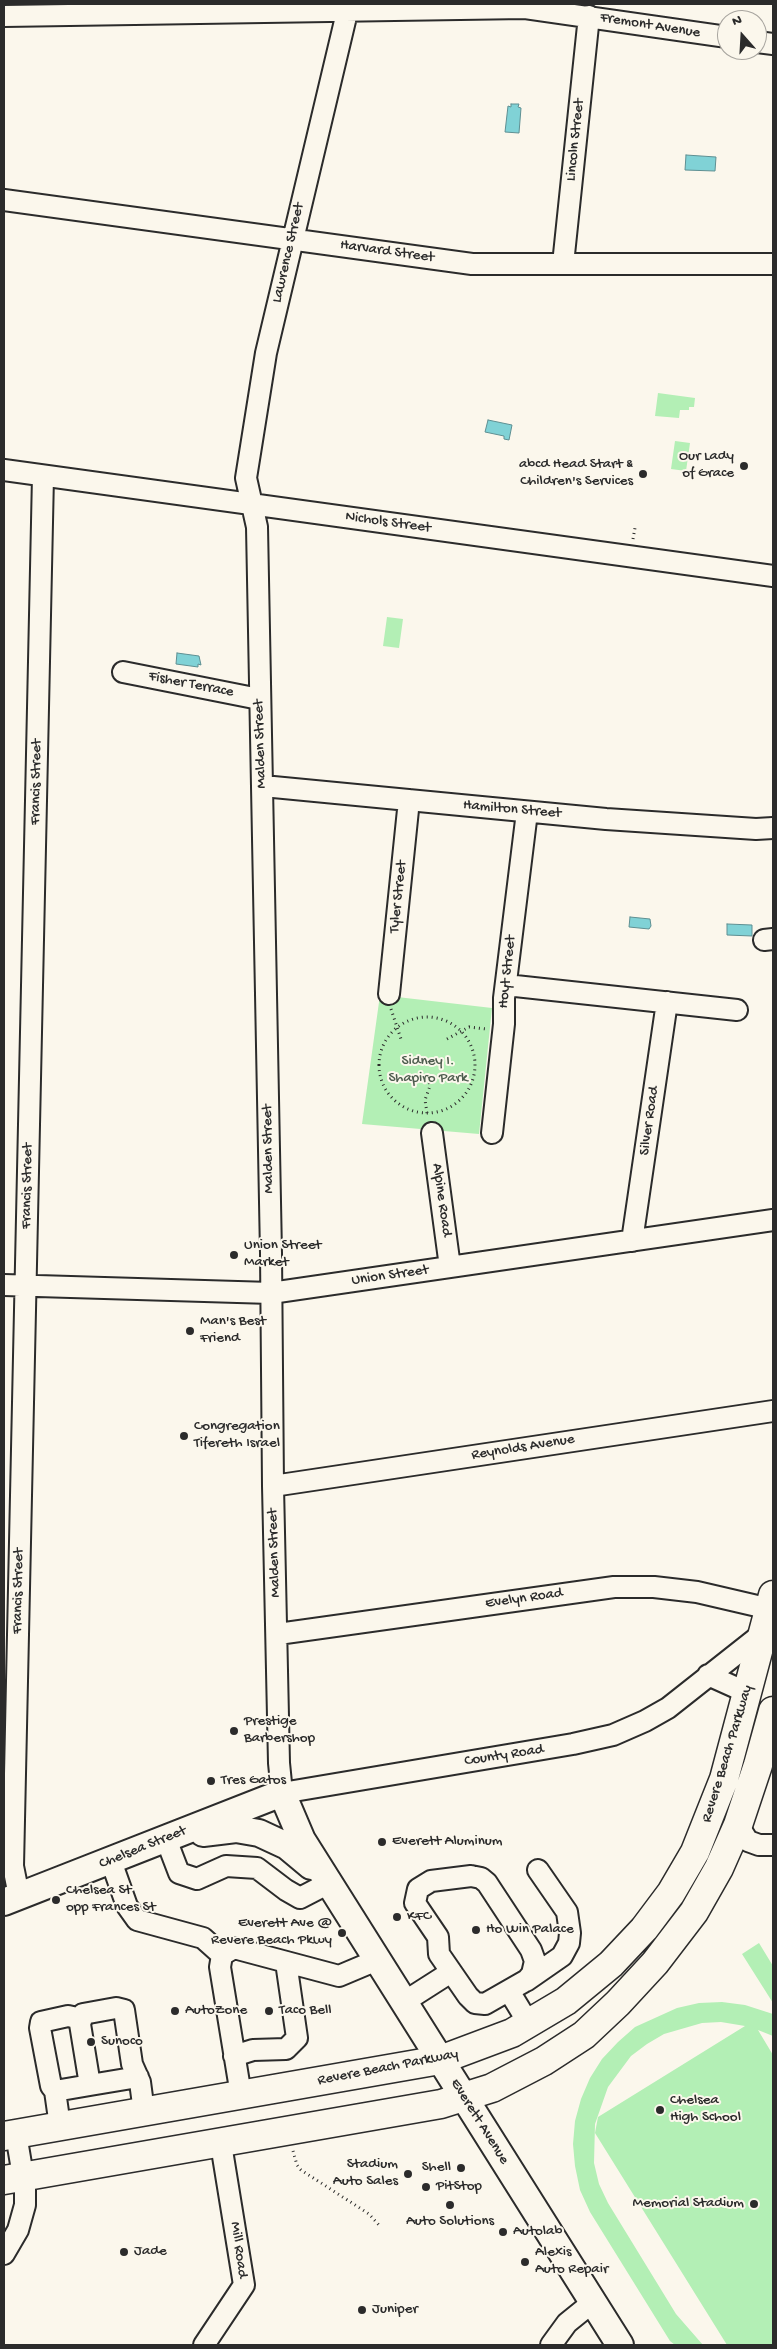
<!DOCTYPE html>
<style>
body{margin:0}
#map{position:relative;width:777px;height:2349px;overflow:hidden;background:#fbf7ec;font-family:"Gochi Hand",sans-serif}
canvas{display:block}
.frame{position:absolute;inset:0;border:5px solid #2b2b2b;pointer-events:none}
.north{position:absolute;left:717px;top:10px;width:50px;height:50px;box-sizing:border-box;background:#fbf7ec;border:1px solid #a8a59f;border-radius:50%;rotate:341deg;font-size:14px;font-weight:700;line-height:20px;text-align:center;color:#2b2b2b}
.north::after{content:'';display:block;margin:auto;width:18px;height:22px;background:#2b2b2b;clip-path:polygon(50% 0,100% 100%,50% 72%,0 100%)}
</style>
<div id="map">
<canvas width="777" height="2349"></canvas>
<div class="frame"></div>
<div class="north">N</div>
</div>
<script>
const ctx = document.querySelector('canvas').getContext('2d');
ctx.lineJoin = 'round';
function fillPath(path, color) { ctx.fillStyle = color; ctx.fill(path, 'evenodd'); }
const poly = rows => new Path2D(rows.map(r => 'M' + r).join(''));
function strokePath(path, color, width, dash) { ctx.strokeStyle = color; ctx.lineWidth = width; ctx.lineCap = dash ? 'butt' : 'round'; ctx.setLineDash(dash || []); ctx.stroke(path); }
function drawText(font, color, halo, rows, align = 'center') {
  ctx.font = font + ' "Gochi Hand",sans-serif'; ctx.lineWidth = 4; ctx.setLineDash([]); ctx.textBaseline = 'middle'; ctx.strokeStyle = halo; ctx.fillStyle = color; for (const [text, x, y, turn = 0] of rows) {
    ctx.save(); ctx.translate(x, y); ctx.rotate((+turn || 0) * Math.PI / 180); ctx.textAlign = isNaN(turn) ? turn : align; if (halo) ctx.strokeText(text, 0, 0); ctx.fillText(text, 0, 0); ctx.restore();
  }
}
const green = poly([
 [658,393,695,398,694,407,689,407,689,410,680,410,679,418,655,416],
 [675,441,690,443,686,471,671,469],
 [387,617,403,619,399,648,383,646],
 [380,995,492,1008,479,1134,362,1124],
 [759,1943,773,1966,773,2003,742,1954],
 [722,2002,745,2005,773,2014,773,2036,758,2030,773,2055,773,2345,727,2345,595,2133,598,2117,745,2026,721,2022,702,2023,664,2034,647,2044,631,2056,608,2087,595,2124,594,2163,599,2184,608,2203,676,2314,703,2345,675,2345,670,2341,590,2212,580,2190,575,2166,573,2144,575,2121,581,2099,590,2078,602,2059,618,2042,635,2027,677,2008,699,2003]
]);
const water = poly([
 [511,104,519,104,518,107,521,108,519,133,505,132,508,106,511,107,511,104],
 [686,155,716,157,715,171,685,170,686,155],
 [488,420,512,425,509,440,504,439,504,436,485,432,488,420],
 [177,653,199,656,201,665,198,664,198,667,176,664,177,653],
 [630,917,650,919,651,926,649,929,629,927,630,917],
 [727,924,752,925,752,936,727,935,727,924]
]);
const path = poly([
 [633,539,635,528],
 [391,1009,402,1042],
 '379 1065a48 48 0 1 1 96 0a48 48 0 1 1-96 0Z',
 [447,1039,469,1027,486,1029],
 [427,1113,425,1100,430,1086,429,1078],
 [293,2151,297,2165,301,2170,369,2214,379,2225]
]);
const minor = poly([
 [349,4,266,353,246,478,257,527,271,1253,273,1486,279,1763,282,1793,573,1744,613,1735,645,1721,668,1708,763,1633],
 [4,16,525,8,727,37],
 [757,42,773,44],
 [4,200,472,264,773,264],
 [563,264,589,16],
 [4,470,773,576],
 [123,672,259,699],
 [263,786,606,819,756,829,773,828],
 [764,940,773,939],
 [506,985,737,1010],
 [389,994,409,800],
 [432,1133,450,1267],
 [492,1133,504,1024,504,998,527,812],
 [632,1241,667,1002],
 [4,1285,271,1293,773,1220],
 [273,1486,773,1411],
 [278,1634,614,1587,654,1587,697,1592,770,1609],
 [708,1675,748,1693],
 [738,1825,748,1841,759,1845,773,1845],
 [166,1839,179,1873,197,1879,226,1866,257,1868,286,1890,300,1898,329,1883],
 [111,1861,127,1906,137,1920,203,1938,222,1955],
 [471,1876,481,1878,487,1883,531,1950,535,1961,532,1974,527,1980,485,2004,475,2003,468,1996,439,1954,438,1937,415,1903,418,1889,431,1881,471,1876],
 [19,1896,13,1866,43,476],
 [526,1981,562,1956,569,1943,570,1933,567,1912,538,1870],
 [509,1991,529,2024],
 [404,2002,451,1972],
 [234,2056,253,2050,286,2049,297,2038,286,1962],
 [90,2085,138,2077],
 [55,2091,51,2086,40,2028,41,2022,68,2016,82,2019],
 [241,2095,220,1967,222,1955,234,1948,339,1976,377,1960],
 [60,2126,55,2091,90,2085,80,2024,83,2014,116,2008,124,2010,132,2064,140,2082,144,2112],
 [4,2254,18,2230,25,2205,25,2188,16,2134],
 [204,2345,244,2285,221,2144],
 [551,2345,567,2323,593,2302]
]);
const major = poly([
 [203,1833,236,1829,259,1833,287,1846,311,1866],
 [4,1902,282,1793,302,1840,620,2345]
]);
const highway = poly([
 [4,2136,440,2060,512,2033,566,2001,611,1964,644,1929,671,1893,695,1852,724,1779,773,1595],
 [4,2180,441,2104,492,2088,544,2061,584,2035,618,2003,655,1963,694,1912,719,1868,738,1825,758,1765,773,1711]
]);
const markers = [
 [744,466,5,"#2b2b2b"],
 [643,474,5,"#2b2b2b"],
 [234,1255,5,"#2b2b2b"],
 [190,1331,5,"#2b2b2b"],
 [184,1436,5,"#2b2b2b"],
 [234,1731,5,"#2b2b2b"],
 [211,1781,5,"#2b2b2b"],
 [382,1842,5,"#2b2b2b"],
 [56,1900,5,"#2b2b2b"],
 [397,1917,5,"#2b2b2b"],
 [476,1930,5,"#2b2b2b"],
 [342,1933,5,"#2b2b2b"],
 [175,2011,5,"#2b2b2b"],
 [269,2011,5,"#2b2b2b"],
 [91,2042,5,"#2b2b2b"],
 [660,2110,5,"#2b2b2b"],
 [461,2168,5,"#2b2b2b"],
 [408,2174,5,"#2b2b2b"],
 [426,2187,5,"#2b2b2b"],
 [754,2204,5,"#2b2b2b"],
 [450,2205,5,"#2b2b2b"],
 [503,2232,5,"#2b2b2b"],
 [124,2252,5,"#2b2b2b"],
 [525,2262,5,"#2b2b2b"],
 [362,2310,5,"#2b2b2b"]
];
const streetNames = [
 ["Fremont Avenue",650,26,9],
 ["Lincoln Street",576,140,-84],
 ["Harvard Street",387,252,8],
 ["Lawrence Street",289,253,-77],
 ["Nichols Street",388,523,8],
 ["Fisher Terrace",191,685,11],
 ["Malden Street",261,744,-92],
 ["Francis Street",37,782,-89],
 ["Hamilton Street",512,810,5],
 ["Tyler Street",399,897,-84],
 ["Hoyt Street",508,972,-84],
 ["Silver Road",650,1121,-82],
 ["Malden Street",269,1149,-91],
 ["Francis Street",28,1186,-89],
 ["Alpine Road",441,1200,82],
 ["Union Street",390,1276,-8],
 ["Reynolds Avenue",523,1448,-9],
 ["Malden Street",275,1553,-92],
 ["Francis Street",19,1591,-89],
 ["Evelyn Road",524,1599,-8],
 ["Revere Beach Parkway",728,1754,-73],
 ["County Road",504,1756,-9],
 ["Chelsea Street",143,1848,-22],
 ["Revere Beach Parkway",388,2068,-11],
 ["Everett Avenue",479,2122,58],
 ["Mill Road",238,2250,82]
];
const poiNames = [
 ["Our Lady",734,457,"right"],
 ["of Grace",734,474,"right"],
 ["abcd Head Start &",633,465,"right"],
 ["Children's Services",633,482,"right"],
 ["Union Street",244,1246],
 ["Market",244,1263],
 ["Man's Best",200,1322],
 ["Friend",200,1339],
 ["Congregation",194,1427],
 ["Tifereth Israel",194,1444],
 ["Prestige",244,1722],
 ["Barbershop",244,1739],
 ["Tres Gatos",221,1781],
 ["Everett Aluminum",392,1842],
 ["Chelsea St",66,1891],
 ["opp Frances St",66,1908],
 ["KFC",407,1917],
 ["Everett Ave @",332,1924,"right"],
 ["Revere Beach Pkwy",332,1941,"right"],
 ["Ho Win Palace",486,1930],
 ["AutoZone",185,2011],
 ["Taco Bell",279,2011],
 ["Sunoco",101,2042],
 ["Chelsea",670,2101],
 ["High School",670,2118],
 ["Stadium",398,2165,"right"],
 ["Auto Sales",398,2182,"right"],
 ["Shell",451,2168,"right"],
 ["PitStop",436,2187],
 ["Memorial Stadium",744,2204,"right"],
 ["Auto Solutions",450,2222,"center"],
 ["Autolab",513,2232],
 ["Jade",134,2252],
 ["Alexis",535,2253],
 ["Auto Repair",535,2270],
 ["Juniper",372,2310]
];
const parkNames = [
 ["Sidney I.",428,1062],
 ["Shapiro Park",428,1079]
];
fillPath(green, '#b3efb5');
fillPath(water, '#80d2d6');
strokePath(water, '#5e8f92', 1);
strokePath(minor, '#2b2b2b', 24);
strokePath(major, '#2b2b2b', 30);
strokePath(highway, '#2b2b2b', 31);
strokePath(path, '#2b2b2b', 3, [1, 4]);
strokePath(minor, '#fbf7ec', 20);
strokePath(major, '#fbf7ec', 26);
strokePath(highway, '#fbf7ec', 28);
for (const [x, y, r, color] of markers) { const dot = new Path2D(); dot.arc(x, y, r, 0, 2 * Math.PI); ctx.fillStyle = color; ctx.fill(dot); strokePath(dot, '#fbf7ec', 2); }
drawText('15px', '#2b2b2b', '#fbf7ec', streetNames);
drawText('15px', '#2b2b2b', '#fbf7ec', poiNames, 'left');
drawText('15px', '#4d5c4e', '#fbf7ec', parkNames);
</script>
